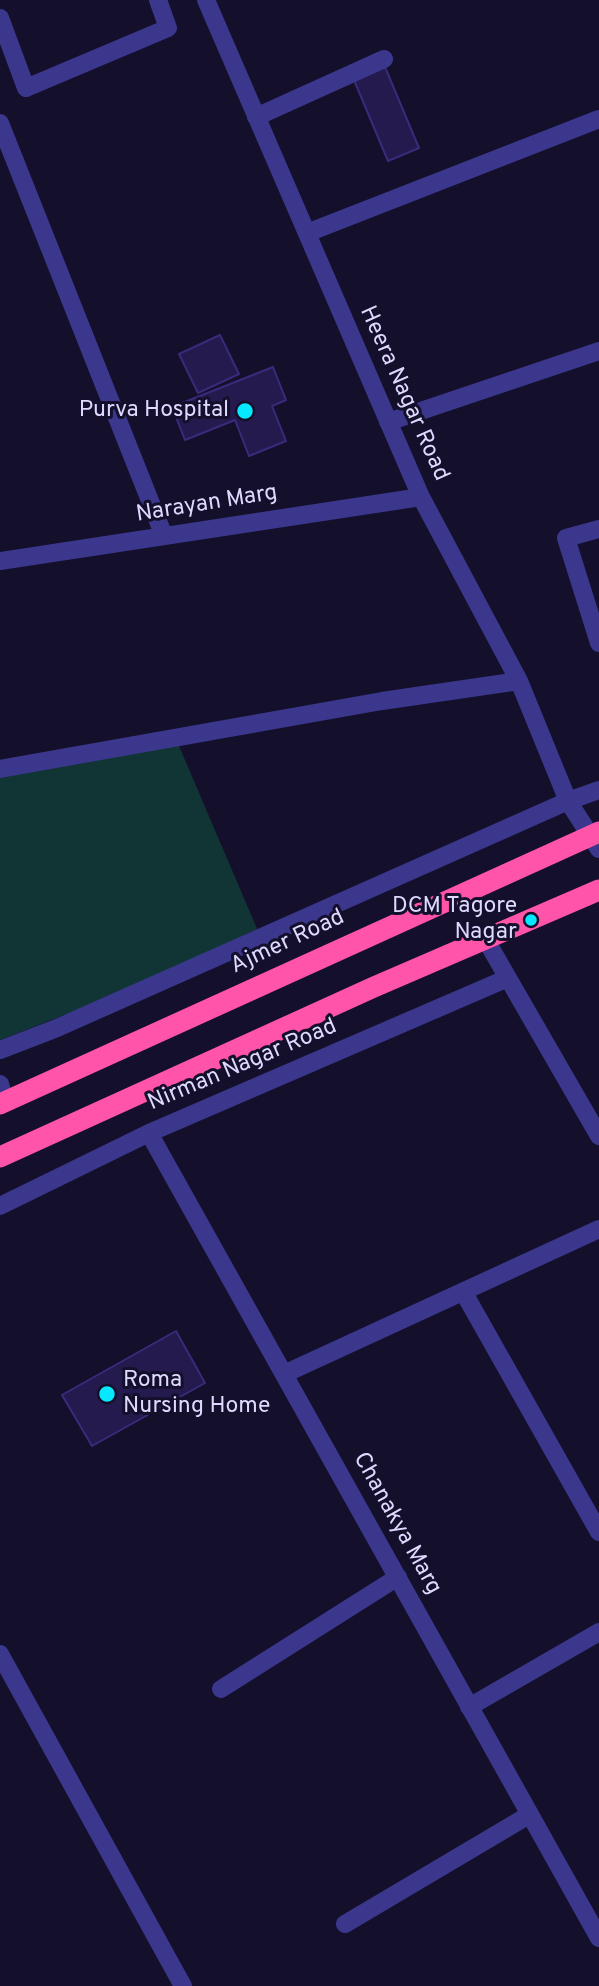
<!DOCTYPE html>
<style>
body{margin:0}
canvas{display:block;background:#140f2b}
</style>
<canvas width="599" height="1986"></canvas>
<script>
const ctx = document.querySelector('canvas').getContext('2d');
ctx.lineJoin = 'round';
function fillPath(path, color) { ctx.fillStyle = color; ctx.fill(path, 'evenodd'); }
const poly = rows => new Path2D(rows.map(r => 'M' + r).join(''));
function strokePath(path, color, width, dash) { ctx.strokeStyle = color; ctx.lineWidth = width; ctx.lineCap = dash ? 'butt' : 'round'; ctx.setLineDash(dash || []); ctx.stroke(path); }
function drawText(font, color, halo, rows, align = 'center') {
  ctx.font = font + ' Overpass,sans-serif'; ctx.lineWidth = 6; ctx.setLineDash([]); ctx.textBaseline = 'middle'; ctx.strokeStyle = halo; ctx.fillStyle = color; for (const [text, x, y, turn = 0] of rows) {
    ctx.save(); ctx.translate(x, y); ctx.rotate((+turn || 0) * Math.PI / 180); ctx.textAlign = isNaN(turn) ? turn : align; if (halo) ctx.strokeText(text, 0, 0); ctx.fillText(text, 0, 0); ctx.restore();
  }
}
const green = poly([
 [176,739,261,938,0,1040,0,770]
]);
const building = poly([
 [385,67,419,148,388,161,354,80,385,67],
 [220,335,239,374,198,393,179,354,220,335],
 [273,367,286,400,272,406,286,441,249,456,235,420,185,440,172,407,273,367],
 [176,1331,205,1383,92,1446,62,1395,176,1331]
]);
const minor = poly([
 [206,0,421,497,519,681,568,801,599,849],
 [0,18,26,88,168,28,158,0],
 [256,117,384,59],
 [0,123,164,536],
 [307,233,599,119],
 [388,422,599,351],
 [599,529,566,538,599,643],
 [0,561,421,497],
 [0,769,382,701,519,681],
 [486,940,599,1136],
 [0,1050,57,1028,568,801,599,790],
 [0,1084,5,1102],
 [149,1133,599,1938],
 [0,1206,149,1133,508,978],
 [464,1293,599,1532],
 [284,1374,599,1229],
 [0,1654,183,1986],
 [221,1689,398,1577],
 [469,1707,599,1632],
 [345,1924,529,1815]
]);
const highway = poly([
 [0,1104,599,832],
 [0,1157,374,987,599,890]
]);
const markers = [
 [245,411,9,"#05e8ff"],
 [531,920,7,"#05e8ff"],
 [107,1394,9,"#05e8ff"]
];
const streetNames = [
 ["Heera Nagar Road",403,394,66],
 ["Narayan Marg",207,505,-9],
 ["Ajmer Road",288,943,-25],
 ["Nirman Nagar Road",243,1066,-23],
 ["Chanakya Marg",396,1524,61]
];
const poiNames = [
 ["Purva Hospital",229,411],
 ["DCM Tagore",517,907],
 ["Nagar",517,933],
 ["Roma",123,1381,"left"],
 ["Nursing Home",123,1407,"left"]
];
fillPath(green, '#113534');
fillPath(building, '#241a4d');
strokePath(building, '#3a2a7b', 2);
strokePath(minor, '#3a378d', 18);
strokePath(highway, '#ff54a7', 21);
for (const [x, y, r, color] of markers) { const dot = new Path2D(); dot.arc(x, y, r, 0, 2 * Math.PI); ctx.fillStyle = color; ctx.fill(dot); strokePath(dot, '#140f2b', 2.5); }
drawText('23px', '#ddd9ff', '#140f2b', streetNames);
drawText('23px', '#ddd9ff', '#140f2b', poiNames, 'right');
</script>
